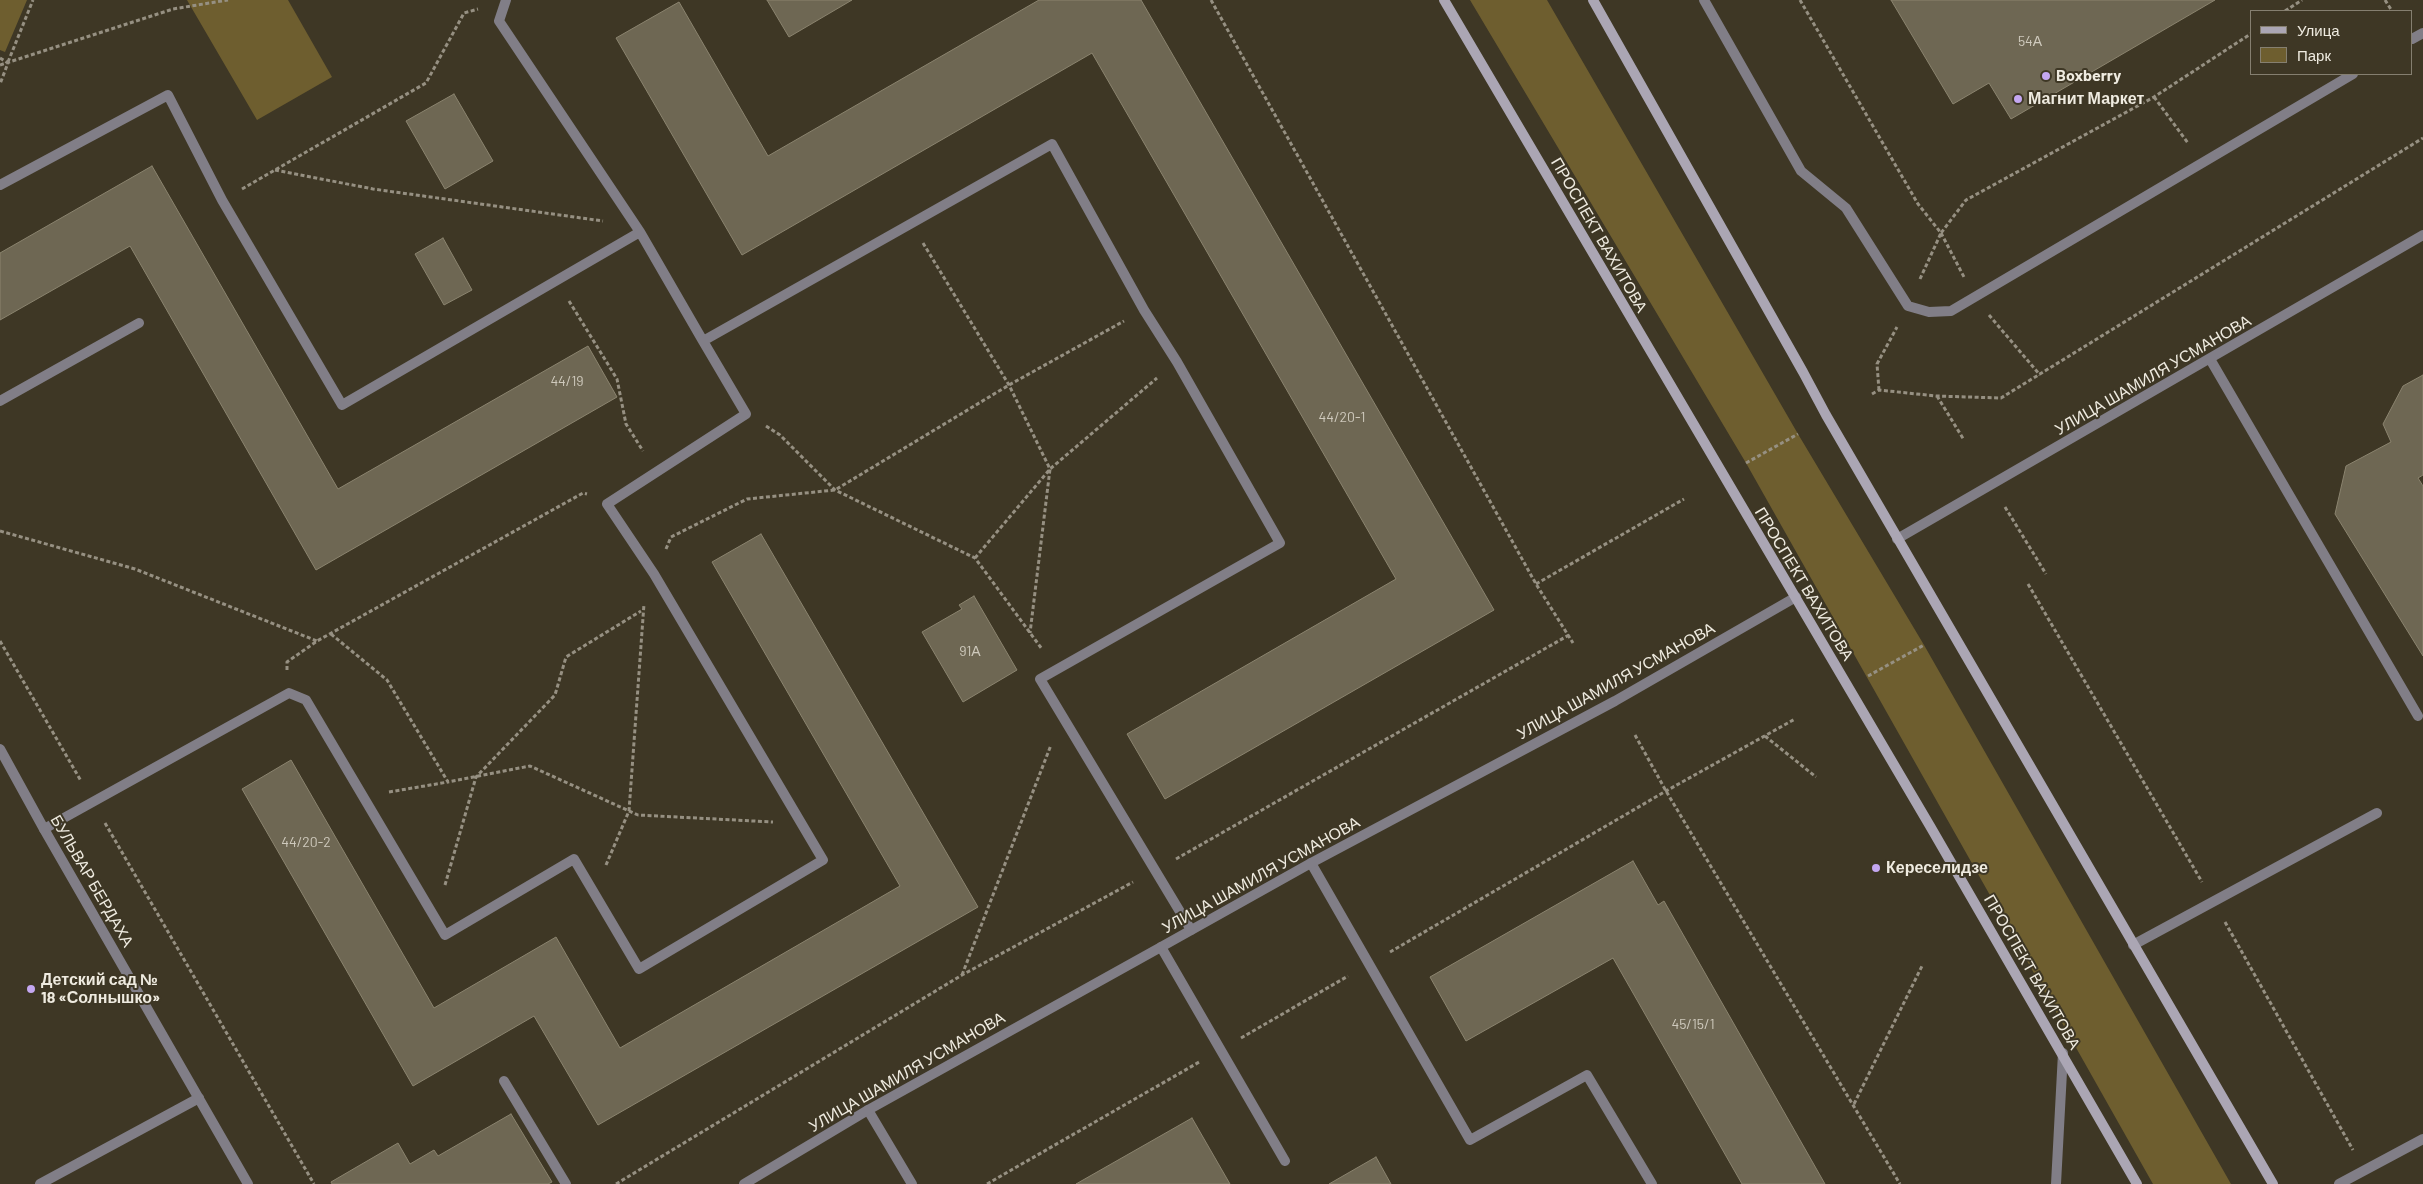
<!DOCTYPE html>
<meta charset="utf-8">
<style>
body{margin:0}
#map{position:relative;width:2423px;height:1184px;overflow:hidden;background:#3e3725;font-family:Barlow,sans-serif}
canvas{display:block}
.legend{position:absolute;left:2250px;top:10px;width:162px;height:65px;box-sizing:border-box;background:#3e3725;border:1px solid #857f70;margin:0;padding:6px 9px;list-style:none;font-size:15px;color:#efebe0}
.legend li{display:flex;align-items:center;gap:10px;height:25px}
.legend b{width:25px;border:1px solid #857f70}
</style>
<div id="map">
<canvas width="2423" height="1184"></canvas>
<ul class="legend">
<li><b style="height:6px;background:#aba6b4"></b>Улица</li>
<li><b style="height:14px;background:#6e5e2f"></b>Парк</li>
</ul>
</div>
<script>
const ctx = document.querySelector('canvas').getContext('2d');
ctx.lineJoin = 'round';
function fillPath(path, color) { ctx.fillStyle = color; ctx.fill(path, 'evenodd'); }
const poly = rows => new Path2D(rows.map(r => 'M' + r).join(''));
function strokePath(path, color, width, dash) { ctx.strokeStyle = color; ctx.lineWidth = width; ctx.lineCap = dash ? 'butt' : 'round'; ctx.setLineDash(dash || []); ctx.stroke(path); }
function drawText(font, color, halo, rows, align = 'center') {
  ctx.font = font + ' Barlow,sans-serif'; ctx.lineWidth = 4; ctx.setLineDash([]); ctx.textBaseline = 'middle'; ctx.strokeStyle = halo; ctx.fillStyle = color; for (const [text, x, y, turn = 0] of rows) {
    ctx.save(); ctx.translate(x, y); ctx.rotate((+turn || 0) * Math.PI / 180); ctx.textAlign = isNaN(turn) ? turn : align; if (halo) ctx.strokeText(text, 0, 0); ctx.fillText(text, 0, 0); ctx.restore();
  }
}
const green = poly([
 [0,0,27,0,5,52,0,50],
 [187,0,288,0,332,77,257,120],
 [1470,0,1547,0,1798,434,1924,645,2231,1184,2153,1184,1746,463]
]);
const building = poly([
 [767,0,852,0,789,37,767,0],
 [1039,0,1141,0,1494,610,1165,799,1127,734,1396,579,1092,53,742,255,616,38,679,2,768,156,1039,0],
 [1891,0,2215,0,2011,119,1989,83,1953,104,1891,0],
 [454,94,493,161,445,189,406,121,454,94],
 [152,166,338,489,588,346,617,397,316,570,130,246,0,320,0,253,152,166],
 [443,238,472,290,444,305,415,254,443,238],
 [2423,375,2423,475,2418,478,2423,486,2423,656,2335,514,2346,466,2391,442,2383,424,2403,386,2423,375],
 [761,534,978,907,598,1125,534,1016,413,1086,242,789,291,760,434,1008,556,937,620,1048,900,886,712,562,761,534],
 [974,596,1017,670,963,702,922,632,962,609,959,605,974,596],
 [1633,861,1658,905,1664,901,1825,1184,1742,1184,1613,958,1466,1041,1430,977,1633,861],
 [511,1114,552,1182,548,1184,332,1184,331,1182,398,1143,410,1164,434,1150,438,1156,511,1114],
 [1192,1118,1230,1184,1076,1184,1192,1118],
 [1376,1157,1391,1184,1329,1184,1376,1157]
]);
const path = poly([
 [1211,0,1536,584,1573,643],
 [1800,0,1918,204,1941,233,1966,200,2154,97,2252,33],
 [2385,0,2392,11],
 [2285,11,2302,0],
 [0,58,8,63,0,84],
 [8,62,33,0],
 [0,65,173,9,228,0],
 [2154,97,2188,143],
 [275,170,373,189,603,221],
 [242,189,426,83,464,13,478,9],
 [1941,233,1964,277],
 [923,243,1009,385,1050,469,1030,633],
 [1920,279,1941,233],
 [569,301,617,379,626,424,643,451],
 [1989,315,2040,375],
 [1879,390,1877,364,1897,327],
 [1872,394,1879,390,1936,396,2001,398,2423,138],
 [1937,396,1964,440],
 [766,426,780,435,835,490,975,558,1042,649],
 [1746,463,1798,434],
 [2005,507,2046,574],
 [0,531,135,569,317,641],
 [666,549,671,537,747,499,835,490,1009,385,1124,321],
 [975,558,1050,469,1157,378],
 [1536,584,1684,499],
 [2028,584,2202,882],
 [331,634,387,680,448,782,530,766,638,815,773,822],
 [0,641,81,781],
 [287,670,287,662,317,641,583,493,587,494],
 [1868,676,1924,645],
 [1635,735,1666,791,1900,1184],
 [1765,736,1816,777],
 [389,792,448,782],
 [105,823,314,1184],
 [1176,859,1569,635],
 [606,865,629,811,644,604],
 [445,885,476,777,555,695,566,657,641,611],
 [2225,922,2353,1150],
 [1390,952,1666,791,1795,719],
 [962,975,1051,745],
 [1241,1038,1348,976],
 [1854,1104,1922,966],
 [616,1184,962,975,1133,882],
 [987,1184,1201,1061]
]);
const lane = poly([
 [506,0,499,21,640,232,703,341,1052,144,1144,310,1177,362,1280,543,1040,679,1191,930],
 [1704,0,1801,171,1846,208,1908,306,1929,312,1951,311,2353,74],
 [2412,39,2423,33],
 [0,185,168,95,222,200,342,405,640,232],
 [2210,359,2418,716],
 [0,401,139,323],
 [44,829,289,693,306,700,445,935,574,859,639,969,823,860,654,574,607,504,746,414,703,341],
 [1311,863,1470,1140,1587,1075,1652,1184],
 [2133,945,2377,813],
 [1161,947,1285,1161],
 [504,1081,566,1184],
 [868,1110,912,1184],
 [40,1184,199,1098],
 [2339,1184,2423,1139]
]);
const street = poly([
 [1897,539,2423,235],
 [0,749,44,829,248,1184],
 [744,1184,868,1110,1161,947,1311,863,1615,701,1796,597],
 [2056,1184,2063,1053]
]);
const secondary = poly([
 [1444,0,1930,826,2137,1184],
 [1593,0,1803,372,1826,415,2273,1184]
]);
const markers = [
 [2046,76,5,"#c4a7f1"],
 [2018,99,5,"#c4a7f1"],
 [1876,868,5,"#c4a7f1"],
 [31,989,5,"#c4a7f1"]
];
const numberNames = [
 ["54А",2030,41],
 ["44/19",567,381],
 ["44/20-1",1342,417],
 ["91А",970,651],
 ["44/20-2",306,842],
 ["45/15/1",1693,1024]
];
const poiNames = [
 ["Boxberry",2056,76],
 ["Магнит Маркет",2028,99],
 ["Кереселидзе",1886,868],
 ["Детский сад №",41,980],
 ["18 «Солнышко»",41,998]
];
const streetNames = [
 ["ПРОСПЕКТ ВАХИТОВА",1599,235,60],
 ["УЛИЦА ШАМИЛЯ УСМАНОВА",2153,375,-30],
 ["ПРОСПЕКТ ВАХИТОВА",1804,584,59],
 ["УЛИЦА ШАМИЛЯ УСМАНОВА",1616,681,-29],
 ["УЛИЦА ШАМИЛЯ УСМАНОВА",1261,875,-29],
 ["БУЛЬВАР БЕРДАХА",92,881,60],
 ["ПРОСПЕКТ ВАХИТОВА",2032,972,60],
 ["УЛИЦА ШАМИЛЯ УСМАНОВА",907,1072,-30]
];
fillPath(green, '#6e5e2f');
fillPath(building, '#6e6753');
strokePath(building, '#8b846f', 1);
strokePath(path, '#969082', 3, [4, 2.5]);
strokePath(lane, '#817e87', 10);
strokePath(street, '#817e87', 10);
strokePath(secondary, '#aba6b4', 10);
for (const [x, y, r, color] of markers) { const dot = new Path2D(); dot.arc(x, y, r, 0, 2 * Math.PI); ctx.fillStyle = color; ctx.fill(dot); strokePath(dot, '#3e3725', 2); }
drawText('14px', '#cfcabd', null, numberNames);
drawText('bold 16px', '#efebe0', '#3e3725', poiNames, 'left');
drawText('16px', '#efebe0', '#3e3725', streetNames);
</script>
